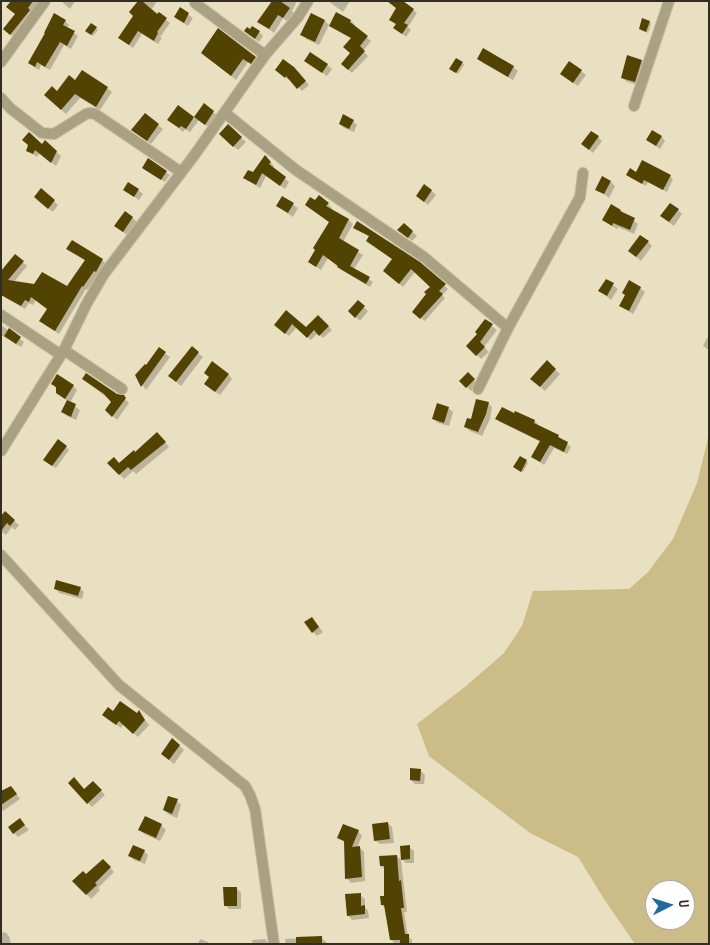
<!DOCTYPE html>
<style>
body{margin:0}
#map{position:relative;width:710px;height:945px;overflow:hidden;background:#e9e0c1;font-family:"PT Sans Narrow",sans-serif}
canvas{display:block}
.frame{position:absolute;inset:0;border:2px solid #302d21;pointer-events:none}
.north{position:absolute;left:645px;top:880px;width:50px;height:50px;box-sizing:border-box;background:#fff;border:1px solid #acaba6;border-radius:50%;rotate:85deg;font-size:14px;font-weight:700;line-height:20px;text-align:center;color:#302d21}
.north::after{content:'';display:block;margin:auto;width:18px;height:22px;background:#216a9e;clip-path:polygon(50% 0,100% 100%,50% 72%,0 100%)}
</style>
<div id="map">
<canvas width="710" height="945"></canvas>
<div class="frame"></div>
<div class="north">U</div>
</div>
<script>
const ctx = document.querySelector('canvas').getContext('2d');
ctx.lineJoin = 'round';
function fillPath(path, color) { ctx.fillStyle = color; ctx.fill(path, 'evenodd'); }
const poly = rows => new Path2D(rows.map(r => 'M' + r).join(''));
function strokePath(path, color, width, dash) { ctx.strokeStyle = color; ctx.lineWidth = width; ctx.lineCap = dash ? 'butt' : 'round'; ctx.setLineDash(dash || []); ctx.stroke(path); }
const green = poly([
 [709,434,709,944,635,944,604,899,578,857,530,833,429,756,417,724,466,686,504,653,522,626,533,591,629,589,648,572,673,539,697,483],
 [655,890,685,890,685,920,655,920]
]);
const shadow = poly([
 [11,1,40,1,15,38,9,33,16,15,7,7],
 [61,1,75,1,70,9],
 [140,1,157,1,152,9,170,23,160,37,162,38,158,44,142,34,133,48,124,41],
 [274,1,297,1,292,11,294,13,288,22,283,18,274,33,259,22],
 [328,1,350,1,343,12],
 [388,1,405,1,404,3,417,13,408,27,411,30,406,37,395,28,397,25,390,19,397,9],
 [180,9,193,18,188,26,175,17],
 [337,14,351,21,355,25,354,27,371,41,363,51,368,56,352,73,342,64,352,54,352,39,330,25],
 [65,21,69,25,67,28,78,36,71,49,64,45,50,70,41,65,39,70,34,67,30,63],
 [325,21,329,25,319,45,306,39,302,34],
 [650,22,651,24,648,33,640,29],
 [96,28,98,30,93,36,88,32],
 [259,32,263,36,259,42,250,35],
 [484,50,513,67,518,71,513,80,483,63,479,59],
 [207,57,255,57,259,62,255,67,248,62,236,80],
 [306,61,327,65,332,69,327,76],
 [642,61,646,65,639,85,627,82,622,77],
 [570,62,586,75,578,86,566,78],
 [462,63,464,65,458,74,452,71],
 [293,68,309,85,302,91,290,78,289,80,280,73],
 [76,82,107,88,112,92,100,110,80,98,66,114,50,99],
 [204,105,218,116,210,128,199,120,190,132,185,129,183,132,169,120,178,107,194,119],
 [145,115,163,129,151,144,134,131],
 [353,121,357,125,354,132,344,128,340,124],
 [228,126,246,142,238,150,220,134],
 [661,136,665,141,660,149,648,140],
 [598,137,602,141,593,153,583,144],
 [45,142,61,156,56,166,40,153,37,157,27,150,43,145],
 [265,157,274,166,272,168,289,182,285,189,266,176,260,188,245,178,253,174],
 [148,160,170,175,165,182,147,171],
 [637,173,670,176,673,179,667,192,648,182,646,186,628,175],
 [611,182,615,186,609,198,597,189],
 [125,190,138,190,143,194,139,200],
 [431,190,436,195,428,205,422,200],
 [282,197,298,208,293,217,277,206],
 [54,201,58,205,53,212,40,202],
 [316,202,328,204,332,208,331,210,349,220,353,224,343,242,363,255,354,269,373,282,370,287,343,271,328,258,321,270,309,262,330,223],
 [620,210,638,224,634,234,618,227,617,229,603,220],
 [678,210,682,214,674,226,666,220],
 [126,212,137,222,127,235,120,230],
 [404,224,417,236,412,241,399,230],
 [355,228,419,263,448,289,442,295,445,298,425,321,417,315,431,287,415,272,403,287,388,274,393,259,370,237],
 [648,242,652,246,641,261,634,255],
 [68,249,102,260,106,264,87,290,86,289,59,334,45,325,48,309,36,300,33,305,29,303,25,309,1,295,1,274,23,262,27,266,14,282,67,288,86,261],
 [606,280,618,289,611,300,600,291],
 [640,288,645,292,633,314,621,306],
 [358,302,368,311,360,321,350,311],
 [286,312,306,328,318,316,332,330,323,338,318,333,311,340,297,327,289,336,279,328],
 [485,321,497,330,484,347,489,352,481,359,468,346,478,334],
 [1,325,24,342,21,347,1,335],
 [707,338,709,338,709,350,703,346],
 [159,349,170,357,146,390,136,375,146,367],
 [198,353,203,357,181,386,174,380],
 [547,362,560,374,545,391,532,379],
 [228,374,232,379,220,395,210,388],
 [468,374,478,384,471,391,461,381],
 [88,383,125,399,129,403,117,420,107,410,113,402],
 [53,384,73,386,77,390,70,403,80,410,76,420,67,416,63,412,68,401,62,397],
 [488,403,492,407,490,419,482,436,470,431,465,427],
 [448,408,453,412,449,426,438,423,434,419],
 [497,419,534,421,538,424,537,426,558,436,571,447,567,454,554,448,544,465,533,457,541,442,500,422],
 [161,438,169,447,136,474,133,471,124,479,109,463,119,465],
 [66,447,69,450,56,468,48,463],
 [526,461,528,463,523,472,517,469],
 [5,513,19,525,15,530,12,527,6,535,1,531,1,518],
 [55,588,80,588,84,592,82,599,59,593],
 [316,623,323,632,317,636,313,632],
 [113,712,137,714,139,712,149,725,138,737,124,724,121,728,108,719],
 [179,745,184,750,174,764,162,754],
 [420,770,425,775,424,784,415,784,411,780],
 [93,782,105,795,92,807,69,783,85,790],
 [1,788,3,791,15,792,20,799,3,811,1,809],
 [177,801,181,805,177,818,168,814,164,810],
 [20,820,29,830,18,837,14,833],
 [387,823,392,827,394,843,380,844,375,840],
 [161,825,166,830,160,841,144,834,140,830],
 [358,831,362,836,357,848,360,848,364,852,365,881,351,883,347,878,345,843,339,838],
 [409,847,414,851,414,863,406,863,402,859],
 [144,851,148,855,145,864,134,860,130,856],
 [397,856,401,860,407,912,404,912,408,936,412,940,412,944,395,944,391,939,386,909,382,905,386,897,385,869,381,866],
 [103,860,114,872,98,888,100,890,91,899,74,881,86,876],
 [237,889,241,893,241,909,229,909,225,905],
 [360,895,365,899,365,907,368,911,369,918,352,920,348,915],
 [5,932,9,936,11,944,1,944,1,933],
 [321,937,328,944,286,944,285,939],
 [200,939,208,942,210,944,198,944],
 [265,939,269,944,253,944,252,940]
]);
const building = poly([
 [11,1,33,1,28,8,30,10,10,35,3,29,15,14,6,7],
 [138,1,142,1,157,14,159,12,167,18,157,32,158,33,154,41,138,31,129,45,118,38,133,16,129,12],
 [272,1,280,1,290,8,283,18,278,15,269,29,257,22],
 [387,1,403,1,414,9,404,23,408,25,402,34,393,28,396,24,389,20,396,8],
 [180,7,189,13,184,23,174,17],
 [336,12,351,20,350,22,368,36,360,46,365,51,348,70,341,64,350,53,343,47,351,38,329,26],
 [54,13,66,20,63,25,75,31,67,46,60,42,45,67,37,62,35,67,28,63,45,33,44,33],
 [311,13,325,20,315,42,300,35],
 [642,18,650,21,646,32,639,29],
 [91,23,97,27,91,35,85,31],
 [252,26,260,31,255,39,244,31,247,27,250,29],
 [218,28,256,57,251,64,243,59,231,76,201,53],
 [483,48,514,66,508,77,477,59],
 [310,52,328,64,322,73,304,61],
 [627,55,642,60,635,82,621,78],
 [456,58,463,62,456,73,449,69],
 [283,59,294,67,306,81,297,89,286,76,285,78,275,70],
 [569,61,582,70,573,83,560,74],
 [82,70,108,87,96,107,75,94,61,110,44,95,52,86,57,91,69,75,75,80],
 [204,103,214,111,205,125,194,117],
 [178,105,194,117,186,129,181,126,179,128,167,120],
 [145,113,159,124,147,141,131,130],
 [343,114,354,120,349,129,339,124],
 [228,124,242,137,233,147,219,134],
 [652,130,662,136,656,146,646,140],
 [591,131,599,136,589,150,581,144],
 [29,132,42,144,45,140,57,151,51,163,35,150,33,154,26,151,28,145,22,140],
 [265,155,271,162,269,164,286,177,280,186,262,173,256,185,243,178,248,170,253,172],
 [148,158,167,171,161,180,142,168],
 [642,160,671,175,663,190,644,180,642,184,626,175,630,168,636,172],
 [602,176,611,181,604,194,595,190],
 [128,182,139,189,134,197,123,190],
 [424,184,432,190,424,202,416,196],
 [41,188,55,200,48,209,34,197],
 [319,195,329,203,326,206,349,219,339,238,359,250,350,266,370,277,366,284,337,267,338,266,323,255,316,267,308,262,315,250,313,248,329,222,305,205,310,197,315,200],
 [282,196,294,203,288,213,276,206],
 [670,203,679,209,669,222,660,216],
 [611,204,621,210,620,211,635,218,630,230,613,223,612,226,602,220],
 [125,211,133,217,123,232,114,226],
 [357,221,420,262,446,284,439,291,443,294,420,319,412,312,426,294,424,292,430,287,411,269,399,284,383,271,392,259,366,241,369,236,353,228],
 [404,223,413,231,408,238,397,230],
 [640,235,649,241,636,257,628,251],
 [72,240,103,259,96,272,94,271,83,287,82,286,55,331,39,321,47,309,31,297,29,302,25,300,21,306,1,295,1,271,15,254,24,261,8,280,34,284,42,272,67,286,85,260,66,249],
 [606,279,614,283,607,296,598,291],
 [629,280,641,287,629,311,619,306,625,295,622,293],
 [358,300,365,306,355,318,348,311],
 [286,310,306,327,318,315,329,326,319,336,314,330,307,338,292,324,285,334,274,325],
 [485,319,493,324,480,342,485,347,476,356,466,346,477,334,475,332],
 [9,328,21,337,16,344,4,336],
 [192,346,199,352,176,382,168,376],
 [159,347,166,352,141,387,135,375,145,364,146,365],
 [547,360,556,369,540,387,530,379],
 [212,361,229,374,215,392,204,384,209,377,204,373],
 [468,372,475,379,466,388,459,381],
 [86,373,117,394,124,395,126,398,112,417,105,410,111,402,104,394,82,379],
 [57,374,74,385,65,399,56,393,56,387,51,384],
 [476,399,489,402,486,414,478,432,464,427,467,418,471,419],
 [67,400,76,404,71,417,61,412],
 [437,403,449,407,444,423,432,419],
 [502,407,514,413,515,411,535,420,534,423,559,435,558,437,568,442,564,452,550,445,540,462,531,457,540,441,495,419],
 [157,432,166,442,131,470,128,467,119,475,107,463,114,457,119,463,134,450,135,452],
 [58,439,67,446,52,466,43,460],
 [520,456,527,460,521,472,513,467],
 [5,511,15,520,10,526,7,523,1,531,1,516],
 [56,580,81,587,78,596,54,589],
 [312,617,319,627,312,633,304,622],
 [120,701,137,713,139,710,145,720,133,734,119,721,116,725,102,715,108,707,113,711],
 [172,738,180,745,169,760,161,754],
 [410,768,421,769,420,781,410,780],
 [74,777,84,789,93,781,102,790,87,804,68,783],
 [11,786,17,794,1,805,1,791],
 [168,796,178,799,172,814,163,810],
 [145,816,162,824,156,838,138,830],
 [20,818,25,825,13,834,8,827],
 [388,822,390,839,374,841,372,824],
 [343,824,359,830,352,847,360,846,362,877,345,879,344,841,337,838],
 [133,845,145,850,140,861,128,856],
 [410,845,410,859,401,860,400,846],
 [397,855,399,881,401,880,404,908,401,908,405,934,409,934,409,944,400,944,400,940,390,940,384,905,381,905,380,896,384,896,384,866,380,866,379,856],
 [103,859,111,867,95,883,97,885,86,895,72,881,83,871,86,874],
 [223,887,237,887,237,906,224,906],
 [361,893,361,906,365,905,365,914,347,916,345,894],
 [322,936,322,944,296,944,296,937]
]);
const street = poly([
 [195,3,265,55],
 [1,62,45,1],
 [1,98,10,108,42,133,54,134,86,114,90,113,95,114,181,172],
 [634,106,669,1],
 [225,113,296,170,424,257,508,328],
 [1,315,61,355],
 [64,350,122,389],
 [478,389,508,328,580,197,583,173],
 [1,451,64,350,87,303,104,274,193,157,265,55,298,17,308,1],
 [1,555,119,685,245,786,250,795,255,809,274,944]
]);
fillPath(green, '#cbbc88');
fillPath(shadow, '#0003');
fillPath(building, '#534302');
strokePath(street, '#c4bca1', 12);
strokePath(street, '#aaa182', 10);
</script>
